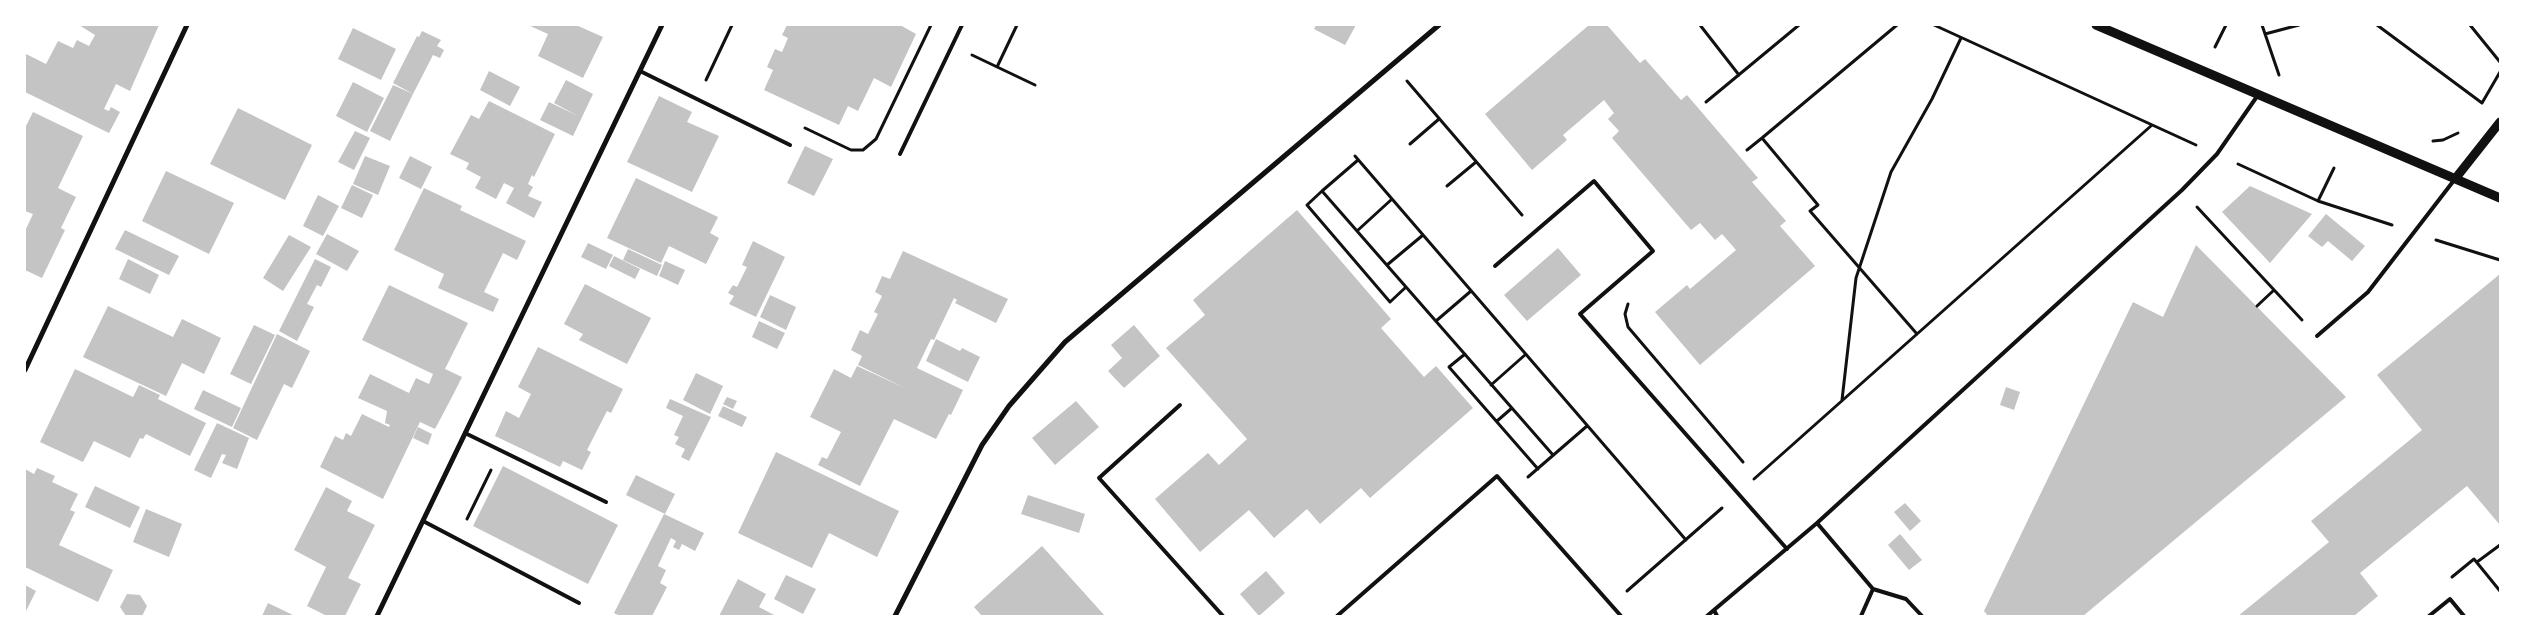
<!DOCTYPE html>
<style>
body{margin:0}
#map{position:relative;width:2525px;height:641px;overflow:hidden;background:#fff;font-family:"Times New Roman",serif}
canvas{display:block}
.frame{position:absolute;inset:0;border:26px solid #fff;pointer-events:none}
</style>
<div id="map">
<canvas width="2525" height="641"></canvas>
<div class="frame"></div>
</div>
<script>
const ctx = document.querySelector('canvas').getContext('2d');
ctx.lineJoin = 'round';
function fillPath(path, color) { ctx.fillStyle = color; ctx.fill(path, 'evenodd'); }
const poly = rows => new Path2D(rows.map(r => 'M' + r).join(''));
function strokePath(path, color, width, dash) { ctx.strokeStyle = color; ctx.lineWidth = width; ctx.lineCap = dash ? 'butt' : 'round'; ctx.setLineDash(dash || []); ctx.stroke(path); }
const building = poly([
 [79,25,159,25,130,91,116,84,104,109,109,111,111,107,120,112,109,133,25,92,26,54,46,64,58,41,73,48,77,40,89,46,95,35],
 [528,25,576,25,603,37,583,78,538,56,548,34],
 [787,25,900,25,916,34,891,87,874,78,858,111,848,106,839,125,764,90,773,70,767,67,775,49,782,52,788,38,782,35],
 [1316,25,1356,25,1345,45,1314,29],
 [1589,25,1607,25,1640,63,1645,59,1681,100,1687,95,1758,178,1752,182,1786,221,1780,226,1815,266,1700,365,1655,312,1687,285,1690,289,1736,250,1722,234,1715,240,1700,223,1691,230,1612,138,1619,131,1608,119,1614,113,1604,100,1563,135,1567,140,1532,170,1485,114],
 [353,28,396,49,381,80,338,59],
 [422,31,441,40,437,46,444,50,440,58,433,55,413,94,393,83,417,36,419,37],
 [489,71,520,87,510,106,480,90],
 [566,80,593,94,573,136,540,120,549,102,578,116,554,103],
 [353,82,384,98,367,132,336,116],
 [393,85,413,94,390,141,370,131],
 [659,96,692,112,687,122,719,136,692,192,627,162],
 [489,101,555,134,534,177,532,175,528,184,533,187,528,196,542,202,534,218,506,203,514,188,504,183,496,199,475,188,481,177,466,169,469,163,450,154,471,115,479,119],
 [238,108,312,145,285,200,210,164],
 [33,112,83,136,58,188,76,197,61,228,65,230,42,278,25,270,25,231,33,214,25,211,25,128],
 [355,131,370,138,354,170,338,162],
 [805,146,833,159,814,196,787,183],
 [365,156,390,166,378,195,353,184],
 [410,156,432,167,421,189,399,178],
 [166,171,234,203,209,254,142,221],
 [636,178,718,217,710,233,719,238,706,264,669,246,661,263,607,238],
 [352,185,373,195,362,218,341,208],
 [2250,186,2312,214,2270,263,2222,212],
 [424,188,462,206,460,210,526,241,517,260,503,253,484,292,499,299,493,312,438,288,444,274,394,250],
 [318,195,339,206,323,236,303,226],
 [1297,210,1391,319,1381,328,1424,377,1436,366,1473,408,1370,498,1361,488,1320,524,1307,509,1274,538,1249,510,1200,552,1155,499,1208,453,1219,465,1247,439,1166,348,1205,315,1193,300],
 [2326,214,2365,246,2352,261,2328,241,2322,247,2308,236],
 [125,230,179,256,169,275,115,249],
 [327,234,359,251,347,271,316,254],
 [289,235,311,247,283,291,263,278],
 [753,241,785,257,756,317,729,304,734,296,728,293,733,285,737,287,747,267,742,265],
 [588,243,613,255,606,269,581,257],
 [2196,245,2346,397,2083,616,1988,616,1984,611,2133,302,2163,317],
 [1558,248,1581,275,1527,321,1504,295],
 [628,249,662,265,657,276,623,260],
 [903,251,1008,299,996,323,955,303,957,300,954,298,934,340,931,339,917,368,963,390,951,415,949,414,936,439,894,419,860,486,818,465,822,457,827,459,841,432,810,417,834,369,851,378,857,366,907,389,858,365,862,356,851,350,860,330,868,334,878,314,874,312,882,296,875,292,882,276,890,279],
 [614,256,640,269,635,279,609,266],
 [128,259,159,275,150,294,119,279],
 [315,259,331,267,321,287,317,285,307,304,314,307,297,341,279,331],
 [665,261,685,270,678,285,659,276],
 [2500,274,2500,525,2467,486,2360,573,2378,596,2354,616,2238,616,2329,542,2311,521,2422,430,2377,375],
 [585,284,651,318,627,364,579,340,583,334,564,324],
 [389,285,468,323,445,369,462,377,453,395,435,429,420,422,383,499,320,467,335,436,343,440,346,433,351,436,362,414,389,427,390,425,385,423,387,411,358,398,370,374,409,393,416,378,429,384,433,374,362,340],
 [770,295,796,307,786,330,760,317],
 [108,306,173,337,182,319,221,338,204,374,182,363,166,396,83,357],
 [759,321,785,333,777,349,752,337],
 [254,325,275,335,251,384,230,374],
 [1134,325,1160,356,1124,388,1108,371,1122,358,1111,345],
 [277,334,310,351,292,388,284,384,257,440,233,428],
 [936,339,960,351,962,348,980,357,968,382,926,361],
 [538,347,623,389,611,413,607,411,587,450,591,452,582,470,563,461,560,467,495,436,506,411,519,418,531,394,518,387],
 [75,369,133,397,139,385,160,395,158,399,206,423,190,456,146,434,143,439,140,438,130,458,94,441,83,462,40,442],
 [696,373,723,386,710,414,683,400],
 [2006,387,2020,392,2014,410,2000,405],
 [203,390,241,408,232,427,194,409],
 [727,397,737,401,733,409,723,404],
 [670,399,711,417,689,461,681,457,685,449,675,444,679,437,674,435,683,416,666,408],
 [1076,401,1099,427,1055,465,1032,438],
 [723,406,747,417,742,427,718,416],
 [217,423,249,438,237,469,222,463,226,455,222,454,211,478,194,470],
 [418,427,432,434,428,445,413,438],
 [776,452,899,511,877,557,829,533,812,568,738,533],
 [503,466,618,525,588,584,473,526],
 [37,468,55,476,52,482,78,494,70,510,75,512,59,545,113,570,98,602,25,567,25,469,34,474],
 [636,475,675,494,665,514,626,495],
 [95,486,140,507,130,528,85,507],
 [326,487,352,501,347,511,375,525,348,578,361,584,345,616,327,616,307,606,326,567,294,550],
 [1028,495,1085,514,1079,533,1021,514],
 [1905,503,1921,521,1910,531,1894,512],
 [146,509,182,524,169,557,133,542],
 [664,514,704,533,695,551,682,544,679,550,673,547,676,541,671,538,658,566,666,570,660,583,667,587,652,616,620,616,614,613],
 [1900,534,1922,560,1909,570,1888,545],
 [1042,546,1105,616,982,616,974,607],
 [1266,571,1285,593,1259,616,1240,594],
 [786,575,816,589,803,614,774,599],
 [738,579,766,594,759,607,776,616,719,616],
 [25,585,36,591,25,613],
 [127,594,140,595,147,606,142,616,126,616,120,607],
 [268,603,295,616,262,616]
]);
const path = poly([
 [1700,25,1739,75],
 [1897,25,1762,138,1818,205,1810,211,1917,334],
 [1934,25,2196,145],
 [2262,25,2279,75],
 [2377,25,2482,103],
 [2470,25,2500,62],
 [2265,34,2299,25],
 [2215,47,2226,25],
 [972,55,1035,85],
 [997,67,1017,25],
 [706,80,732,25],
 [1407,81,1522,215],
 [1706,102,1799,25],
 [2482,103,2500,72],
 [805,128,851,150,863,150,876,139,931,25],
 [2433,141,2443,140,2458,133],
 [1410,144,1439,119],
 [1747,150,1762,138],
 [1355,156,1686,540],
 [1358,160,1322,191,1553,455],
 [2238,164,2318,201,2392,225],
 [1447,186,1476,162],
 [1322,191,1307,205,1390,302,1406,287],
 [2318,201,2334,168],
 [2197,207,2302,320],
 [1357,231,1392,199],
 [2436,240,2500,260],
 [1387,265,1423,235],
 [1628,304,1625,314,1628,327,1743,462],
 [2257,306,2274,290],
 [1436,321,1471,291],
 [1465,354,1449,367,1538,469],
 [1491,385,1526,354],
 [1842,400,1856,278,1891,172,1932,99,1961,38],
 [1497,421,1512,408],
 [1528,477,1587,426],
 [1754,479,2152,125],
 [467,519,491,470],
 [2477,562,2500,545],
 [2452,577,2474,559,2500,591],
 [1627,591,1722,508]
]);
const service = poly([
 [640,71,790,145],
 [900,154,962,25],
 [1495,266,1594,181,1653,251,1580,314,1787,549],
 [2317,336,2368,292,2455,179],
 [1180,405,1099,478,1223,616],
 [465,433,606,502],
 [423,521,579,603],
 [1817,523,1873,589,1861,616],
 [1873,589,1906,599,1922,616],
 [1337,616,1497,476,1621,616],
 [1707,616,1714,610],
 [1717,616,1714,610,1817,523,2182,190,2217,154,2258,95],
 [2429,616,2450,599,2464,616]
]);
const minor = poly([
 [25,370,187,25],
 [377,616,662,25],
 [895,616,982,445,1009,406,1065,342,1439,25]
]);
const tertiary = poly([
 [2096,25,2500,198],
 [2455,179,2500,122]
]);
fillPath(building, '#c4c4c4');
strokePath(path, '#111', 3);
strokePath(service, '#111', 4);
strokePath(minor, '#111', 5);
strokePath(tertiary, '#111', 9);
</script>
